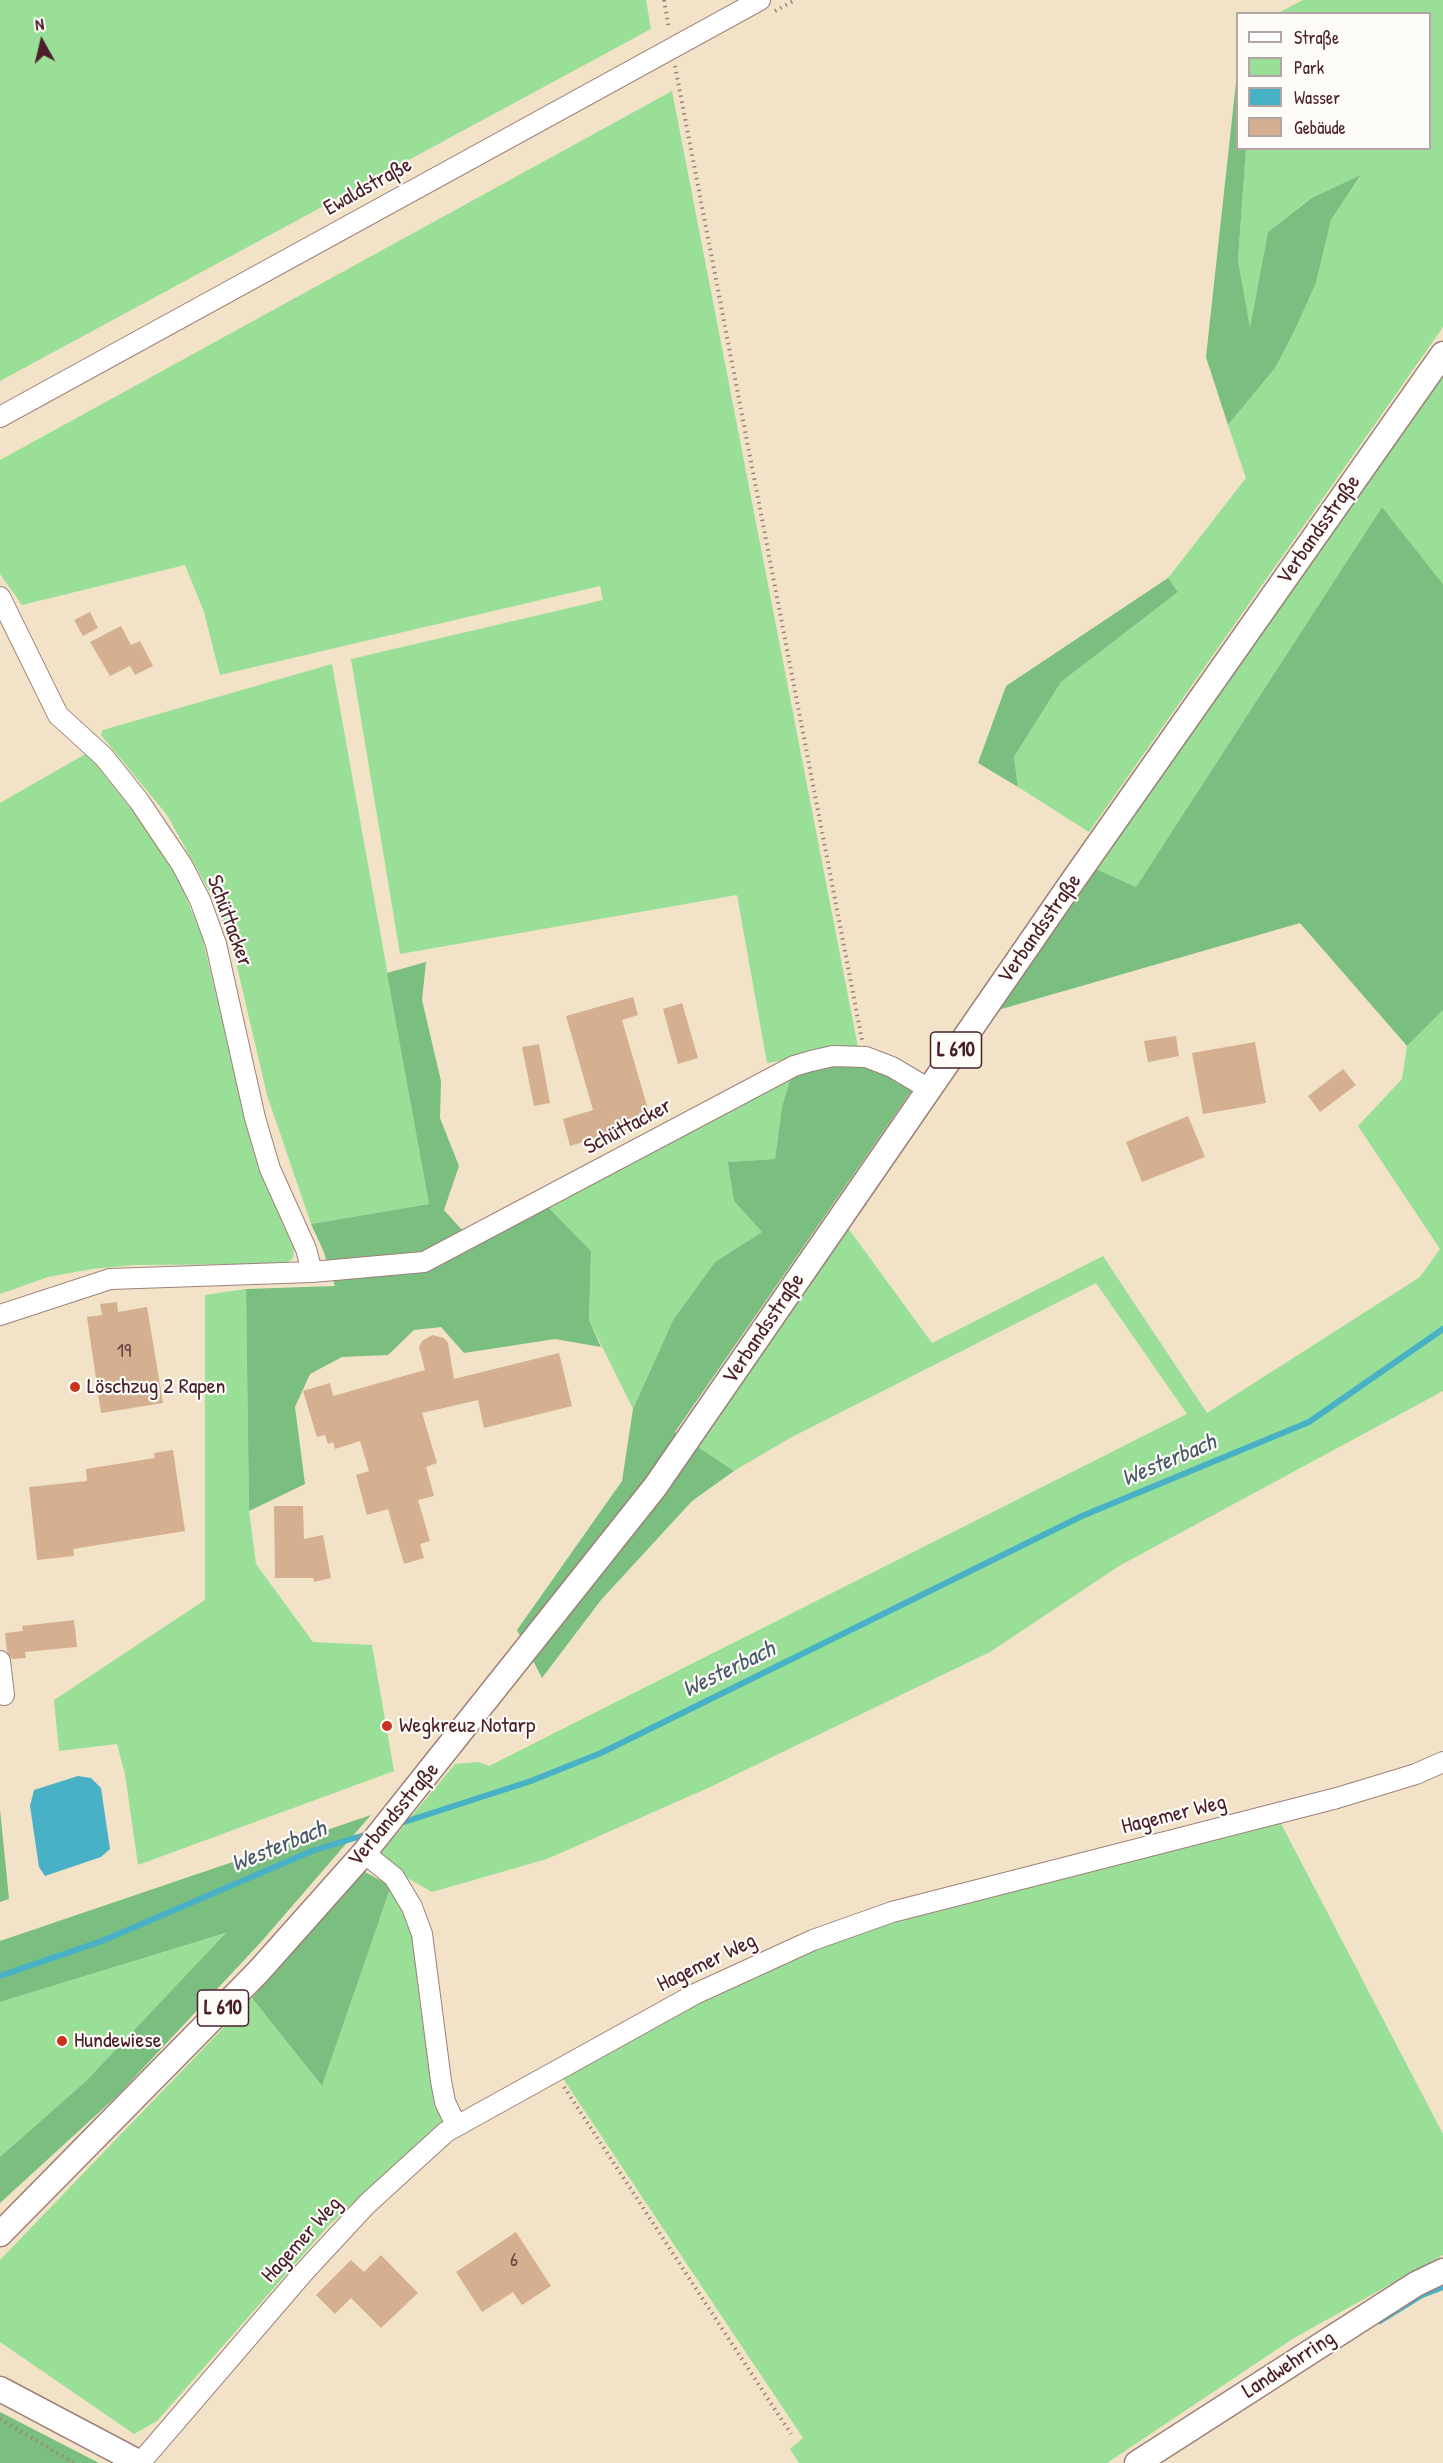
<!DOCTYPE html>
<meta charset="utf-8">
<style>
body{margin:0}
#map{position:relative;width:1443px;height:2463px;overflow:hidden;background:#f2e3c8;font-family:"Patrick Hand",sans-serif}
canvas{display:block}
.legend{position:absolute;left:1236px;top:12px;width:195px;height:138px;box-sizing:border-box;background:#fdfcf7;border:2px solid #b5a4a5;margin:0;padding:8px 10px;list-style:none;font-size:18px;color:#4a1f2b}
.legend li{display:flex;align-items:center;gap:12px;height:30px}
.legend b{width:30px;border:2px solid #b5a4a5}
.north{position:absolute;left:12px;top:12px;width:60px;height:60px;-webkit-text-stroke:4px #fdfcf7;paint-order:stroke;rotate:352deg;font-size:16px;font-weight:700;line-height:24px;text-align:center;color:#4a1f2b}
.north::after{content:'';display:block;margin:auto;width:21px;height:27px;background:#4a1f2b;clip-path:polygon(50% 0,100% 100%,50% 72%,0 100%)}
</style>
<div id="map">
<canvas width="1443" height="2463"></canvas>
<ul class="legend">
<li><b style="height:8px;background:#fff"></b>Straße</li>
<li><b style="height:16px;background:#99df97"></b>Park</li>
<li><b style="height:16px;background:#48b1c6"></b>Wasser</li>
<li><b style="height:16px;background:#d4b090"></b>Gebäude</li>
</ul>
<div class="north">N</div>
</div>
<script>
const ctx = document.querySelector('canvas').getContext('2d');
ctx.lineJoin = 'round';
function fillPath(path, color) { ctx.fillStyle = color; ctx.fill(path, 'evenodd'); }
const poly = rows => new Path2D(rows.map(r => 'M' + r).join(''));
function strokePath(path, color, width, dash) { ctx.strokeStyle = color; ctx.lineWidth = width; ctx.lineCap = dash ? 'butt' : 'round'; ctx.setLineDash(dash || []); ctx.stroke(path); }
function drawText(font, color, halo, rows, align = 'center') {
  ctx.font = font + ' "Patrick Hand",sans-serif'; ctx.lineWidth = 4.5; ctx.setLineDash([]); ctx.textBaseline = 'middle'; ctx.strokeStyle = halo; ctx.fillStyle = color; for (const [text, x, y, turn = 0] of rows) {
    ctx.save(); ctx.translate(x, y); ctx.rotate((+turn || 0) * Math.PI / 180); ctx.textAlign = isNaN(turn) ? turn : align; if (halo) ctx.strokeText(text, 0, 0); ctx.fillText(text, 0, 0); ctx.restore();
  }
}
const green = poly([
 [0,0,646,0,651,29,0,381],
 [1303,0,1443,0,1443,327,1089,832,1018,787,1014,757,1061,682,1178,592,1168,578,1246,478,1228,425,1275,368,1294,332,1316,283,1331,220,1361,176,1308,200,1268,232,1250,330,1238,260,1246,149,1430,148,1430,14,1278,13],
 [672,91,858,1047,767,1063,737,895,400,954,351,659,603,600,600,586,220,675,204,612,185,565,22,605,0,574,0,460],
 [1443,375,1443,584,1382,507,1136,887,1096,869],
 [332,664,429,1204,311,1224,267,1095,232,945,212,896,167,815,101,735,103,730],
 [87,753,153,837,178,878,202,936,253,1150,294,1249,293,1258,286,1264,136,1265,92,1269,48,1277,0,1294,0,803],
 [1443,1010,1443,1391,1119,1566,990,1652,708,1788,547,1859,432,1892,404,1876,381,1853,455,1764,478,1762,489,1766,1187,1414,1096,1283,790,1438,734,1471,695,1446,848,1228,932,1343,1103,1256,1207,1413,1420,1277,1440,1249,1358,1126,1402,1079,1407,1046],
 [794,1066,782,1107,775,1159,729,1162,734,1201,762,1232,715,1262,673,1320,633,1409,589,1320,591,1251,546,1205],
 [246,1289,249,1511,256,1564,313,1642,372,1645,394,1771,138,1865,125,1774,117,1744,59,1751,54,1700,205,1600,205,1295],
 [1277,1816,1443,2134,1443,2255,1294,2338,1107,2463,799,2463,790,2449,803,2438,562,2077,699,1997,816,1945,894,1918],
 [391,1886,417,1937,446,2121,330,2224,157,2421,134,2434,0,2342,0,2260,252,1998,322,2086],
 [227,1933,87,2080,0,2157,0,2002]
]);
const forest = poly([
 [1237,73,1238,148,1246,149,1238,260,1250,328,1268,232,1310,199,1361,175,1331,220,1316,283,1294,332,1275,368,1228,425,1206,357],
 [1382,507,1443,584,1443,1010,1407,1046,1300,923,998,1010,1096,869,1136,887],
 [1168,578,1178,592,1061,682,1014,757,1018,787,978,763,1006,686],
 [426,962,422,1000,441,1081,440,1118,459,1166,444,1210,463,1231,546,1205,591,1251,589,1320,601,1347,555,1339,464,1353,441,1327,414,1330,388,1355,342,1357,310,1374,295,1407,305,1484,249,1511,246,1289,335,1286,323,1250,311,1224,429,1204,387,973],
 [852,1061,878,1066,914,1087,675,1432,734,1471,692,1501,601,1600,542,1678,517,1630,622,1481,633,1409,673,1320,715,1262,762,1232,734,1201,728,1162,775,1159,782,1107,794,1066],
 [0,1809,9,1899,0,1902],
 [371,1815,261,1942,118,2095,0,2203,0,2157,87,2080,226,1933,0,2002,0,1941],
 [363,1871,391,1886,322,2086,252,1998],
 [0,2412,99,2463,0,2463]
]);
const water = poly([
 [78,1776,91,1778,101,1788,110,1849,101,1857,45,1876,39,1867,30,1806,34,1790]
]);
const stream = poly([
 [398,1824,531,1781,601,1753,1082,1516,1309,1422,1443,1329],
 [0,1976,102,1941,312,1851,371,1833],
 [1380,2321,1422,2295,1443,2287]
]);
const building = poly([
 [90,612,98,628,83,636,74,620],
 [121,626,131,645,140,641,153,666,135,675,130,666,110,676,90,642],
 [633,997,638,1015,622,1020,652,1123,570,1146,563,1119,593,1110,566,1016],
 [682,1003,698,1058,678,1064,663,1009],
 [1176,1036,1179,1056,1148,1062,1144,1041],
 [1255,1042,1266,1103,1203,1114,1192,1053],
 [539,1044,550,1103,534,1106,522,1047],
 [1343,1069,1356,1085,1320,1112,1308,1096],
 [1188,1116,1205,1157,1142,1182,1126,1142],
 [117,1302,118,1312,147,1307,163,1403,101,1413,87,1317,102,1315,100,1304],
 [432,1335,444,1338,448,1343,454,1379,559,1353,572,1406,484,1428,478,1400,422,1413,437,1463,426,1467,434,1496,418,1500,430,1541,420,1544,424,1558,404,1564,388,1509,367,1515,356,1475,369,1471,360,1441,335,1449,333,1442,328,1444,325,1435,317,1437,303,1391,330,1383,333,1396,425,1370,419,1347,422,1341],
 [173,1450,185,1531,73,1549,74,1556,37,1560,29,1487,87,1481,86,1469,155,1458,154,1453],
 [274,1506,303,1506,304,1539,323,1535,331,1578,314,1582,313,1578,275,1578],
 [74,1620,77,1647,25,1652,26,1658,12,1659,7,1651,5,1633,23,1631,22,1626],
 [516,2232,551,2286,522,2305,513,2292,482,2312,456,2272],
 [381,2255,418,2293,381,2328,351,2298,335,2314,316,2295,351,2260,364,2272]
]);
const path = poly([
 [664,0,669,29],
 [775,11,795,0],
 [675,66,862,1040],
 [564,2087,791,2434],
 [0,2419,74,2463]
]);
const minor = poly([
 [0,417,760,0],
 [0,597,58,715,104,757,139,801,182,865,200,900,216,944,255,1118,270,1169,306,1249,312,1272],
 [0,1315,110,1279,312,1272,424,1262,794,1066,811,1061,833,1056,866,1057,892,1067,929,1089],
 [0,1661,4,1695],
 [364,1853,394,1877,412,1907,422,1934,441,2081,445,2102,456,2125],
 [140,2463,304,2272,367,2204,446,2132,695,1994,813,1940,892,1912,1337,1798,1416,1774,1443,1762]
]);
const major = poly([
 [0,2234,259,1971,364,1853,655,1487,1072,882,1443,354],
 [0,2389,140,2463],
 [1137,2463,1416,2284,1443,2271]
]);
const markers = [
 [75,1387,6,"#c8321e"],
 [387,1726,6,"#c8321e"],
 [62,2041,6,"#c8321e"]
];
const numberNames = [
 ["19",124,1352],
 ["6",514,2261]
];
const shields = [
 [956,1050,51],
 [223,2008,51]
];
const shieldNames = [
 ["L 610",956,1050],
 ["L 610",223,2008]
];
const streetNames = [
 ["Ewaldstraße",368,187,-29],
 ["Verbandsstraße",1319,530,-55],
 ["Schüttacker",229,921,70],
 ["Verbandsstraße",1040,929,-55],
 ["Schüttacker",628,1127,-28],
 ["Verbandsstraße",764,1329,-56],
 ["Verbandsstraße",394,1815,-50],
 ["Hagemer Weg",1174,1815,-14],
 ["Hagemer Weg",707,1963,-26],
 ["Hagemer Weg",302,2240,-48],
 ["Landwehrring",1289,2365,-33]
];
const poiNames = [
 ["Löschzug 2 Rapen",87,1387],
 ["Wegkreuz Notarp",399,1726],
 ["Hundewiese",74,2041]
];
const waterNames = [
 ["Westerbach",1169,1461,-23],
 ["Westerbach",729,1670,-26],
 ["Westerbach",279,1847,-22]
];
fillPath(green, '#99df97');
fillPath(forest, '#7abe80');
fillPath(water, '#48b1c6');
strokePath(stream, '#48b1c6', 6);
fillPath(building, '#d4b090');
strokePath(minor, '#9e817a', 22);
strokePath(major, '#9e817a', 27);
strokePath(path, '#9e817a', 4, [1.5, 4.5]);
strokePath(minor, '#fff', 20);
strokePath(major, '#fff', 24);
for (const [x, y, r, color] of markers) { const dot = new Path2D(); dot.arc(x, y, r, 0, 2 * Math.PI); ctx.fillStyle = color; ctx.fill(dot); strokePath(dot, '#fdfcf7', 2); }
drawText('20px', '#6c4344', null, numberNames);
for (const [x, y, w] of shields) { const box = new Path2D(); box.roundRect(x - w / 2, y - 18, w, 36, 4.5); ctx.fillStyle = '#fdfcf7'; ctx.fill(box); strokePath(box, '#4a1f2b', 1.5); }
drawText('bold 21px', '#4a1f2b', null, shieldNames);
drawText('22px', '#4a1f2b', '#fdfcf7', streetNames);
drawText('22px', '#4a1f2b', '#fdfcf7', poiNames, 'left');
drawText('italic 24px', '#495969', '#fdfcf7', waterNames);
</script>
